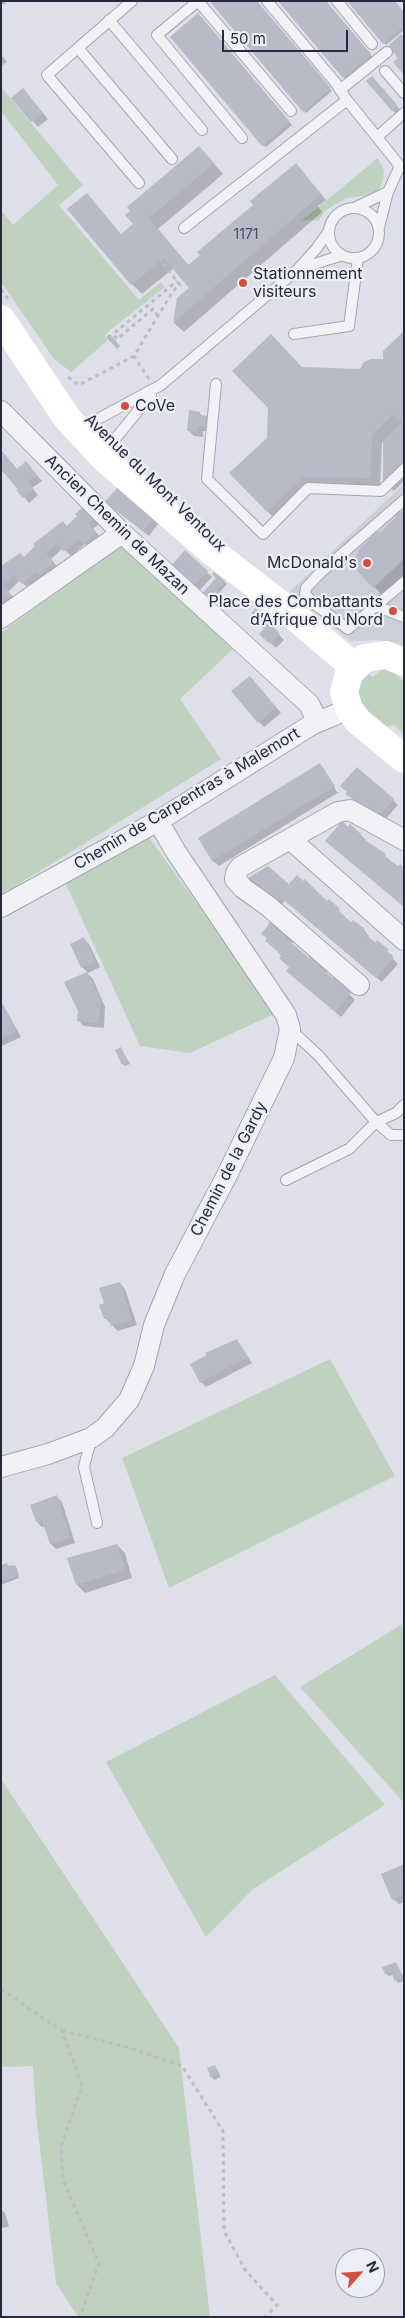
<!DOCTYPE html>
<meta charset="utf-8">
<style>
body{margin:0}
#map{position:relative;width:405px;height:2318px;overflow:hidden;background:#dedfe8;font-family:Inter,sans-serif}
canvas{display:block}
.frame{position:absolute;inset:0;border:2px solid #27293f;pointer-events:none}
.north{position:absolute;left:335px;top:2248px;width:50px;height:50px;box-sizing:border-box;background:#edeff6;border:1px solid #9ea0ad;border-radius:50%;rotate:64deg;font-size:14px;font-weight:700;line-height:20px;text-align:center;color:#27293f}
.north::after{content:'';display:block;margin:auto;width:18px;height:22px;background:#d14f3e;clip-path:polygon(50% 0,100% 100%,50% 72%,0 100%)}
.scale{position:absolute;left:222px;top:30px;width:126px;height:22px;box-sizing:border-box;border:2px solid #27293f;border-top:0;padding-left:6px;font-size:15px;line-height:18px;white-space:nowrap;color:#27293f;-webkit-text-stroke:4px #edeff6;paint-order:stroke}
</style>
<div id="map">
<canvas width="405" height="2318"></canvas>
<div class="frame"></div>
<div class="north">N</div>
<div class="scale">50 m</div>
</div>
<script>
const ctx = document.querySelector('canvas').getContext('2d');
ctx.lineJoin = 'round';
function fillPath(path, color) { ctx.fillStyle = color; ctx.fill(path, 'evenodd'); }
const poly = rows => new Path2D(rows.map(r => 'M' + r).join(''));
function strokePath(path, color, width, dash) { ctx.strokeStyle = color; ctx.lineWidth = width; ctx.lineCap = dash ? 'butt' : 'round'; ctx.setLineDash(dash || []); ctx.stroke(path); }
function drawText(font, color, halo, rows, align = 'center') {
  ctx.font = font + ' Inter,sans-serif'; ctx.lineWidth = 4.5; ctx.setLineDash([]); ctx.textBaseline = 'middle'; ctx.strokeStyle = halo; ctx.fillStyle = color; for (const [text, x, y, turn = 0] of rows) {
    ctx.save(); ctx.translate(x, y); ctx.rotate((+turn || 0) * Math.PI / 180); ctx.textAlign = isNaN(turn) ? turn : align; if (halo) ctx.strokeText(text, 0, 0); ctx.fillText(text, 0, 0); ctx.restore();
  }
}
const built = poly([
 [404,484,404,647,379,640,350,641,290,591]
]);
const green = poly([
 [1,87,83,185,59,205,139,300,161,282,165,287,110,330,105,336,107,341,71,372,54,359,1,282,1,210,13,225,58,185,1,111],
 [378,158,384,171,383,180,379,190,373,195,346,198,326,210,318,221,307,220,300,222],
 [123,543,236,646,180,699,221,759,1,895,1,633],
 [383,668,392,671,404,681,404,734,394,725,384,727,363,710,357,694,359,681,366,673,373,677],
 [148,836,276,1013,190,1053,140,1046,65,882],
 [330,1359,395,1476,169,1588,122,1458],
 [404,1623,404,1803,300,1687],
 [275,1675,385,1805,253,1889,206,1937,106,1762],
 [1,1779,179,2048,210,2317,78,2317,56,2283,36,2115,33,2066,1,2067]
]);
const shadow = poly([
 [1,1,5,1,6,4,1,4],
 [256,1,332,91,306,113,304,111],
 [325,1,372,57,346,80,344,77],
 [404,13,404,30,386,45,384,43],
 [201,17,292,125,266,147,263,145],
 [1,55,7,62,1,66],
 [367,81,377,83,402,112,398,116],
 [28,95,48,119,38,127,12,98],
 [209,158,223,174,158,229,189,266,301,170,326,200,318,206,322,212,184,332,174,323,178,299,191,288,174,268,142,294,132,284,122,235],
 [404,332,404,481,394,491,384,482,384,442,382,442,380,488,314,486,277,521,231,473,268,438,302,368,360,370,384,360],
 [199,413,203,416,215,432,203,431,203,437,194,436,189,431],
 [1,450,18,470,26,463,42,481,32,488,38,495,29,503,1,468],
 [84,508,99,524,93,529,101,538,90,548,85,544,71,556,63,548,51,559,58,568,46,579,43,576,29,589,20,580,8,592,16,600,1,608,1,567,22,560,67,528,79,516],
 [118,512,154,518,159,523,149,536],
 [404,512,404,574,382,595,351,562],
 [188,554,212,577,199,591,181,575],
 [214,573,227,584,219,593,222,596,212,607,201,597,218,578],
 [256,610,284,640,276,648,261,634,265,629],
 [255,683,281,713,264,727,259,722],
 [320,764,337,792,339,792,219,866,213,861,200,838],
 [346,794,393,800,398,805,383,822],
 [351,826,366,840,365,841,390,860,404,907,349,828],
 [289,886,328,903,329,901,352,924,364,930,369,936,368,937,393,956,392,958,398,964,382,982,285,900,280,907,273,901],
 [273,922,294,941,291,944,309,960,311,957,327,971,325,973,333,980,340,982,351,992,349,994,355,1000,341,1017,293,976,291,968,282,956],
 [83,939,89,944,100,967,88,973,82,967],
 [87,973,93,979,105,1007,104,1028,84,1026,78,1020],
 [1,1001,21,1037,2,1046,1,1045],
 [121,1049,130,1064,125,1066,123,1064],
 [120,1283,125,1289,137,1325,118,1331,105,1318,105,1304],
 [237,1340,252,1363,206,1387,201,1382,208,1356],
 [57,1497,62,1502,75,1543,56,1549,51,1544,45,1526,42,1527,37,1522],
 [117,1545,125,1553,132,1578,85,1593,77,1585],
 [6,1564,10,1567,15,1566,17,1569,19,1578,1,1585,1,1566],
 [404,1866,404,1902,399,1904,393,1899],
 [396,1963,404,1978,404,1981,398,1983,393,1975,389,1976,386,1974],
 [215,2066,221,2077,214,2080,212,2077],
 [1,2209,5,2213,9,2227,1,2228]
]);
const building = poly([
 [213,1,257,1,331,88,303,112,211,3],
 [278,1,326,1,371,54,343,78],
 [347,1,395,1,404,12,404,26,383,44],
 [198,13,290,122,262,146,170,37],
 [401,34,404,37,404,75,393,62,398,58,388,46],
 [372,76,398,106,392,111,366,81],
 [23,88,43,113,31,122,11,98],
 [199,146,214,163,149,218,188,265,200,255,197,252,253,205,250,201,296,163,321,194,173,323,177,298,189,288,164,258,131,285,67,209,87,193,121,234,133,224,125,215,130,211,127,207],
 [404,331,404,462,383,482,383,441,402,423,393,414,372,435,370,478,304,477,267,512,229,473,267,438,268,408,232,371,271,334,302,367,360,369,364,362,371,359,383,359,383,351],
 [110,334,120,346,117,349,106,337],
 [189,410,200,412,200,415,211,416,210,427,198,426,198,432,187,431],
 [1,450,17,469,26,461,37,475,28,482,34,489,23,498,16,490,18,489,1,470],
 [118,487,155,517,143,531,105,502],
 [84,506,95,518,88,523,96,532,84,544,78,539,64,552,57,543,46,553,54,562,40,575,37,571,22,584,14,575,3,586,11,594,1,604,1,566,20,553,24,557,35,546,33,544,63,521,67,526,77,516,75,514],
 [404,510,404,559,373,588,349,562,359,552,358,550,378,531,380,533,397,516,395,515,399,511,401,512],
 [185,550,208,571,193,586,170,567],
 [214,572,225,581,217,589,220,593,209,606,199,597,216,578,212,574],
 [256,608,280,634,270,644,259,634,264,629,252,618,254,615,251,613],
 [250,676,276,707,258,723,231,691],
 [320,763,335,786,212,861,198,838],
 [357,767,394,799,377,818,358,806,360,803,345,794,347,792,340,786],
 [342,821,348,827,350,824,361,834,359,836,386,854,384,857,390,862,391,861,398,866,400,864,404,868,404,907,325,841],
 [268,866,289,884,297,875,303,881,305,879,327,901,329,899,340,909,338,911,351,922,353,920,365,929,363,932,375,943,377,940,389,950,387,952,393,958,376,978,279,896,274,902,246,879],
 [272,920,289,935,286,938,309,958,311,955,322,965,320,967,333,978,335,976,346,985,344,988,351,993,335,1012,286,971,289,967,279,958,281,956,276,950,265,941,267,938,261,934],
 [84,937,95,962,81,968,70,944],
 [87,972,101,1001,98,1023,77,1021,78,1011,64,982],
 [1,1002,16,1031,1,1039],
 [121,1047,128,1062,122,1065,115,1050],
 [120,1282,132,1320,111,1326,109,1318,104,1319,99,1305,104,1303,99,1288],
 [237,1339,247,1357,200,1383,190,1364,207,1355,205,1353],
 [57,1495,70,1538,50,1544,42,1520,36,1522,30,1505],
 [117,1544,125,1570,76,1585,67,1558],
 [7,1563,8,1566,15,1565,17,1576,1,1582,1,1565],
 [404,1864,404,1894,392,1900,381,1874],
 [396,1962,403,1978,395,1981,391,1972,385,1974,382,1967],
 [215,2065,219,2074,211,2078,207,2068]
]);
const path = poly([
 [1,289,8,299],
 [158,316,153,309,117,339,113,334,177,281],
 [68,377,79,385,134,356],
 [149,379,134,356,173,291,180,285,161,261],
 [1,1989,62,2031,82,2086,61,2147,63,2180,99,2263,80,2317],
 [62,2031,127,2047,182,2066,223,2131,224,2231,246,2271,277,2305,265,2317]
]);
const lane = poly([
 [132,1,47,75,139,183],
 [198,1,291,111],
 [267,1,335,82,347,100],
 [337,1,372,44],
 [197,2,157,35,242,138],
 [109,20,202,130],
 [78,48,172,159],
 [385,71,404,93],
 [340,90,387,52],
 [377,137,404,113],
 '329 233a25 25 0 1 1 50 0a25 25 0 1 1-50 0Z',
 [354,208,388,192,379,227],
 [184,228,347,100,400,166,388,192],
 [300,269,342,255],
 [294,334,349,326,358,258],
 [216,384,207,479,263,534,308,488,381,491,404,469],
 [93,436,91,431,92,424,96,420,161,385,297,270,316,249,329,231],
 [99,443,103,447,111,444,151,395],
 [404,582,376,606,404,617],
 [376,606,348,629,314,604,305,594,306,588,319,574,404,500],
 [290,1029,318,1055,376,1122,396,1113,404,1105],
 [286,1180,349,1149,376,1122,391,1135,404,1135],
 [91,1439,84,1467,97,1523]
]);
const street = poly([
 [1,411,122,533,309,704,318,722],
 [1,618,122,533],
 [290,839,404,940],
 [1,907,158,821,313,724,349,709],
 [359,985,268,906,243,888,235,879,236,873,240,867,338,812,350,810,404,840],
 [1,1467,48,1454,91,1438,105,1428,129,1400,144,1366,154,1325,175,1274,226,1177,284,1058,290,1029,286,1015,176,852,158,821]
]);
const secondary = poly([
 [1,319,67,418,104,458,210,550,280,604,354,667],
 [404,662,386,655,364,658,349,674,344,692,349,709,358,721,404,759]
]);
const markers = [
 [243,283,5,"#d14f3e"],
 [125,406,5,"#d14f3e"],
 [367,563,5,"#d14f3e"],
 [393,611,5,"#d14f3e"]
];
const numberNames = [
 ["1171",246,235]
];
const poiNames = [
 ["Stationnement",253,274],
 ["visiteurs",253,292],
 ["CoVe",135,406],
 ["McDonald's",357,563,"right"],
 ["Place des Combattants",383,602,"right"],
 ["d’Afrique du Nord",383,620,"right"]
];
const streetNames = [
 ["Avenue du Mont Ventoux",155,483,44],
 ["Ancien Chemin de Mazan",117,525,44],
 ["Chemin de Carpentras à Malemort",187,799,-31],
 ["Chemin de la Gardy",229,1169,-63]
];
fillPath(built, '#ccceda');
fillPath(green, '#bfd2bf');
fillPath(shadow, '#0003');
fillPath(building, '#b8bac8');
strokePath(lane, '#a3a5b2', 12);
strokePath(street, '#a3a5b2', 22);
strokePath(path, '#bcbdc6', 3, [4, 4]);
strokePath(lane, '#f1f1f6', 10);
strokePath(street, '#f1f1f6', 20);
strokePath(secondary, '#fff', 28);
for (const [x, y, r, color] of markers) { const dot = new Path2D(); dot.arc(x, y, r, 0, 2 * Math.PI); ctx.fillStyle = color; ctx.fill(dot); strokePath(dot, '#edeff6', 2); }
drawText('14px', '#4b4d61', null, numberNames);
drawText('16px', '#27293f', '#edeff6', poiNames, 'left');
drawText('16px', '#27293f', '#edeff6', streetNames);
</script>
